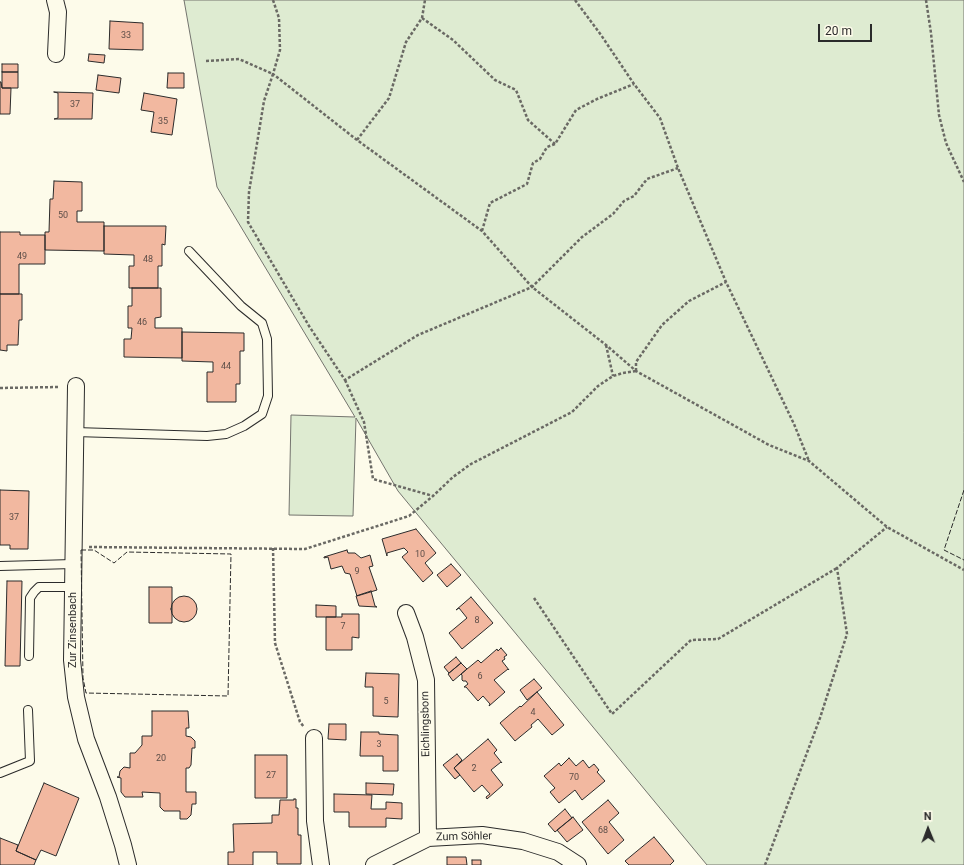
<!DOCTYPE html>
<meta charset="utf-8">
<style>
body{margin:0}
#map{position:relative;width:964px;height:865px;overflow:hidden;background:#fdfbea;font-family:Roboto,sans-serif}
canvas{display:block}
.north{position:absolute;left:908px;top:809px;width:40px;height:40px;-webkit-text-stroke:3px #fdfbea;paint-order:stroke;rotate:359deg;font-size:11px;font-weight:700;line-height:16px;text-align:center;color:#2b2b2b}
.north::after{content:'';display:block;margin:auto;width:14px;height:18px;background:#2b2b2b;clip-path:polygon(50% 0,100% 100%,50% 72%,0 100%)}
.scale{position:absolute;left:818px;top:24px;width:54px;height:18px;box-sizing:border-box;border:2px solid #2b2b2b;border-top:0;padding-left:5px;font-size:12px;line-height:14px;white-space:nowrap;color:#2b2b2b;-webkit-text-stroke:3px #fdfbea;paint-order:stroke}
</style>
<div id="map">
<canvas width="964" height="865"></canvas>
<div class="north">N</div>
<div class="scale">20 m</div>
</div>
<script>
const ctx = document.querySelector('canvas').getContext('2d');
ctx.lineJoin = 'round';
function fillPath(path, color) { ctx.fillStyle = color; ctx.fill(path, 'evenodd'); }
const poly = rows => new Path2D(rows.map(r => 'M' + r).join(''));
function strokePath(path, color, width, dash) { ctx.strokeStyle = color; ctx.lineWidth = width; ctx.lineCap = dash ? 'butt' : 'round'; ctx.setLineDash(dash || []); ctx.stroke(path); }
function drawText(font, color, halo, rows, align = 'center') {
  ctx.font = font + ' Roboto,sans-serif'; ctx.lineWidth = 3; ctx.setLineDash([]); ctx.textBaseline = 'middle'; ctx.strokeStyle = halo; ctx.fillStyle = color; for (const [text, x, y, turn = 0] of rows) {
    ctx.save(); ctx.translate(x, y); ctx.rotate((+turn || 0) * Math.PI / 180); ctx.textAlign = isNaN(turn) ? turn : align; if (halo) ctx.strokeText(text, 0, 0); ctx.fillText(text, 0, 0); ctx.restore();
  }
}
const green = poly([
 [184,0,964,0,964,865,707,865,398,491,356,418,353,516,289,515,291,415,355,417,217,187,184,0]
]);
const building = poly([
 [110,21,143,23,143,50,109,49,110,21],
 [89,54,105,55,104,63,88,61,89,54],
 [2,64,18,64,18,72,2,72,2,64],
 [2,72,18,72,18,88,2,88,2,72],
 [168,73,184,73,184,88,167,88,168,73],
 [98,75,121,78,119,93,96,90,98,75],
 [0,82,1,82,2,88,11,88,10,114,0,114,0,82],
 [54,92,93,93,92,119,54,119,58,118,58,93,54,92],
 [144,93,177,99,172,135,151,132,154,112,141,110,144,93],
 [54,181,82,182,82,211,77,211,77,222,104,222,104,251,45,250,45,232,49,232,50,199,53,199,54,181],
 [104,226,166,226,165,245,162,244,162,266,158,266,158,288,129,288,129,266,134,266,134,255,104,254,104,226],
 [0,232,20,232,20,235,45,235,45,264,19,264,19,294,0,294,0,232],
 [132,288,161,288,161,317,155,318,155,328,182,328,182,358,124,357,124,339,131,339,132,328,128,328,128,306,132,306,132,288],
 [0,294,22,294,22,320,19,320,18,345,7,345,7,351,0,350,0,294],
 [182,332,244,333,244,351,240,351,240,384,236,384,236,402,207,402,207,372,213,372,213,362,182,361,182,332],
 [0,490,29,491,28,549,10,549,10,545,0,545,0,490],
 [416,529,436,553,425,563,433,573,423,582,402,557,408,552,404,548,387,553,387,556,382,539,416,529],
 [347,550,348,553,355,553,361,558,370,555,373,566,369,567,377,590,357,596,350,574,345,573,342,566,331,569,328,557,324,558,324,557,347,550],
 [451,564,461,575,447,587,437,575,451,564],
 [7,581,22,581,20,666,5,666,7,581],
 [149,587,172,587,172,623,149,623,149,587],
 [371,591,375,606,377,607,359,606,356,596,371,591],
 '171 609a13 13 0 1 1 26 0a13 13 0 1 1-26 0Z',
 [471,597,493,623,462,649,449,633,467,618,459,608,456,610,471,597],
 [316,605,336,606,336,617,316,617,316,605],
 [342,614,359,614,359,638,352,637,352,650,326,650,326,617,342,617,342,614],
 [501,648,507,655,504,657,505,659,502,661,509,670,508,669,494,680,505,692,489,706,490,704,483,696,478,701,466,687,464,687,468,684,466,681,463,681,462,680,462,675,461,674,478,660,481,663,497,649,498,651,501,648],
 [456,657,461,663,449,673,444,667,456,657],
 [461,663,467,669,453,681,448,674,461,663],
 [366,673,399,674,398,717,373,716,373,687,365,687,366,673],
 [534,679,542,688,527,700,520,690,534,679],
 [537,692,564,725,552,735,538,719,531,725,532,727,515,741,500,723,520,706,521,707,537,692],
 [152,711,188,711,189,728,186,728,186,736,191,737,195,741,195,748,192,748,191,765,189,768,186,768,186,792,196,792,196,804,192,804,191,815,187,819,180,819,180,811,164,811,160,807,160,793,142,792,143,797,125,797,121,792,121,778,117,777,119,777,120,771,124,767,130,768,130,753,135,753,142,745,142,736,152,736,152,711],
 [329,724,346,724,346,740,328,739,329,724],
 [361,732,379,732,379,734,398,735,398,771,383,771,383,756,360,756,361,732],
 [488,739,497,750,494,753,502,763,501,762,491,770,503,785,487,799,486,797,490,794,482,785,474,792,454,768,488,739],
 [457,754,462,760,454,768,460,775,455,779,443,765,457,754],
 [255,755,287,755,287,798,255,798,255,755],
 [569,758,576,766,583,760,589,768,594,764,599,770,597,772,605,781,582,800,575,790,559,803,550,792,555,788,544,776,559,763,561,766,569,758],
 [44,783,79,798,56,856,41,850,36,860,16,851,44,783],
 [366,783,394,784,393,795,366,794,366,783],
 [334,794,372,795,371,809,386,809,386,802,402,803,402,819,386,818,386,827,349,827,349,812,334,812,334,794],
 [294,799,296,799,296,808,298,808,298,835,301,835,301,864,277,864,277,852,253,852,253,865,228,865,228,852,234,852,233,824,272,823,272,815,279,815,280,800,294,800,294,799],
 [608,800,619,813,609,822,624,840,608,854,582,822,608,800],
 [565,809,572,818,555,832,548,824,565,809],
 [573,817,583,830,567,842,557,830,573,817],
 [654,837,674,861,670,865,629,865,625,861,654,837],
 [0,838,18,845,16,851,36,860,34,865,0,865,0,838],
 [447,857,466,857,467,865,447,865,447,857],
 [472,860,481,860,481,865,472,865,472,860]
]);
const path = poly([
 [273,0,279,18,280,50,273,74,357,140,482,231,532,287,606,345,636,371,769,445,809,461,887,527,964,570],
 [575,0,601,35,634,84,660,118,678,168,726,282,794,424,809,461],
 [926,0,931,33,939,115,946,143,964,182],
 [422,18,453,40,495,80,516,90,528,120,555,144],
 [206,61,239,59,273,74,264,101,249,192,248,222,309,326,345,380,418,335,532,287,582,237,613,214,624,201,634,196,647,179,678,168],
 [357,140,389,98,406,42,422,18,425,0],
 [482,231,490,203,527,184,533,163,540,159,547,147,555,144,576,110,597,99,634,84],
 [606,345,613,376],
 [636,371,636,362,662,325,689,301,726,282],
 [345,380,364,422,373,479,433,496],
 [0,388,59,387],
 [89,547,305,549,409,516,433,496,453,477,471,464,572,412,598,386,613,376,623,373,636,371],
 [273,548,275,643,300,722,304,727],
 [534,598,612,714,691,640,718,639,837,568],
 [765,865,820,718,847,634,837,568,887,527]
]);
const service = poly([
 [75,432,207,436,226,434,244,426,262,414,268,396,267,339,262,323,241,306,189,251],
 [0,566,73,564],
 [29,656,30,598,34,592,39,587,73,587],
 [0,773,30,761,28,710]
]);
const minor = poly([
 [55,0,58,12,56,54],
 [76,386,72,660,76,697,86,739,108,797,123,845,128,865],
 [406,613,415,637,426,680,428,838],
 [314,738,315,821,321,865],
 [374,865,428,838,482,835,523,841,558,852,578,865]
]);
const fence = poly([
 [964,490,944,550,964,560],
 [81,550,94,550,114,563,127,552,231,554,228,696,86,693,83,678,81,550]
]);
const numberNames = [
 ["33",126,36],
 ["37",75,105],
 ["35",163,122],
 ["50",63,216],
 ["49",22,257],
 ["48",148,260],
 ["46",142,323],
 ["44",226,367],
 ["37",14,518],
 ["10",420,555],
 ["9",357,572],
 ["8",477,621],
 ["7",343,627],
 ["6",480,677],
 ["5",386,702],
 ["4",533,713],
 ["3",379,745],
 ["20",161,759],
 ["2",474,769],
 ["27",271,776],
 ["70",574,778],
 ["68",603,831]
];
const streetNames = [
 ["Zur Zinsenbach",73,630,-90],
 ["Eichlingsborn",426,724,-91],
 ["Zum Söhler",464,837,-1]
];
fillPath(green, '#deebd1');
strokePath(green, '#74746e', 1);
fillPath(building, '#f2b8a0');
strokePath(building, '#2b2b2b', 1);
strokePath(service, '#2b2b2b', 10);
strokePath(minor, '#2b2b2b', 18);
strokePath(path, '#6a6964', 2.5, [3, 2]);
strokePath(service, '#fdfbea', 8);
strokePath(minor, '#fdfbea', 16);
strokePath(fence, '#2b2b2b', 1, [5, 2]);
drawText('9px', '#5d4e48', null, numberNames);
drawText('11px', '#2b2b2b', '#fdfbea', streetNames);
</script>
